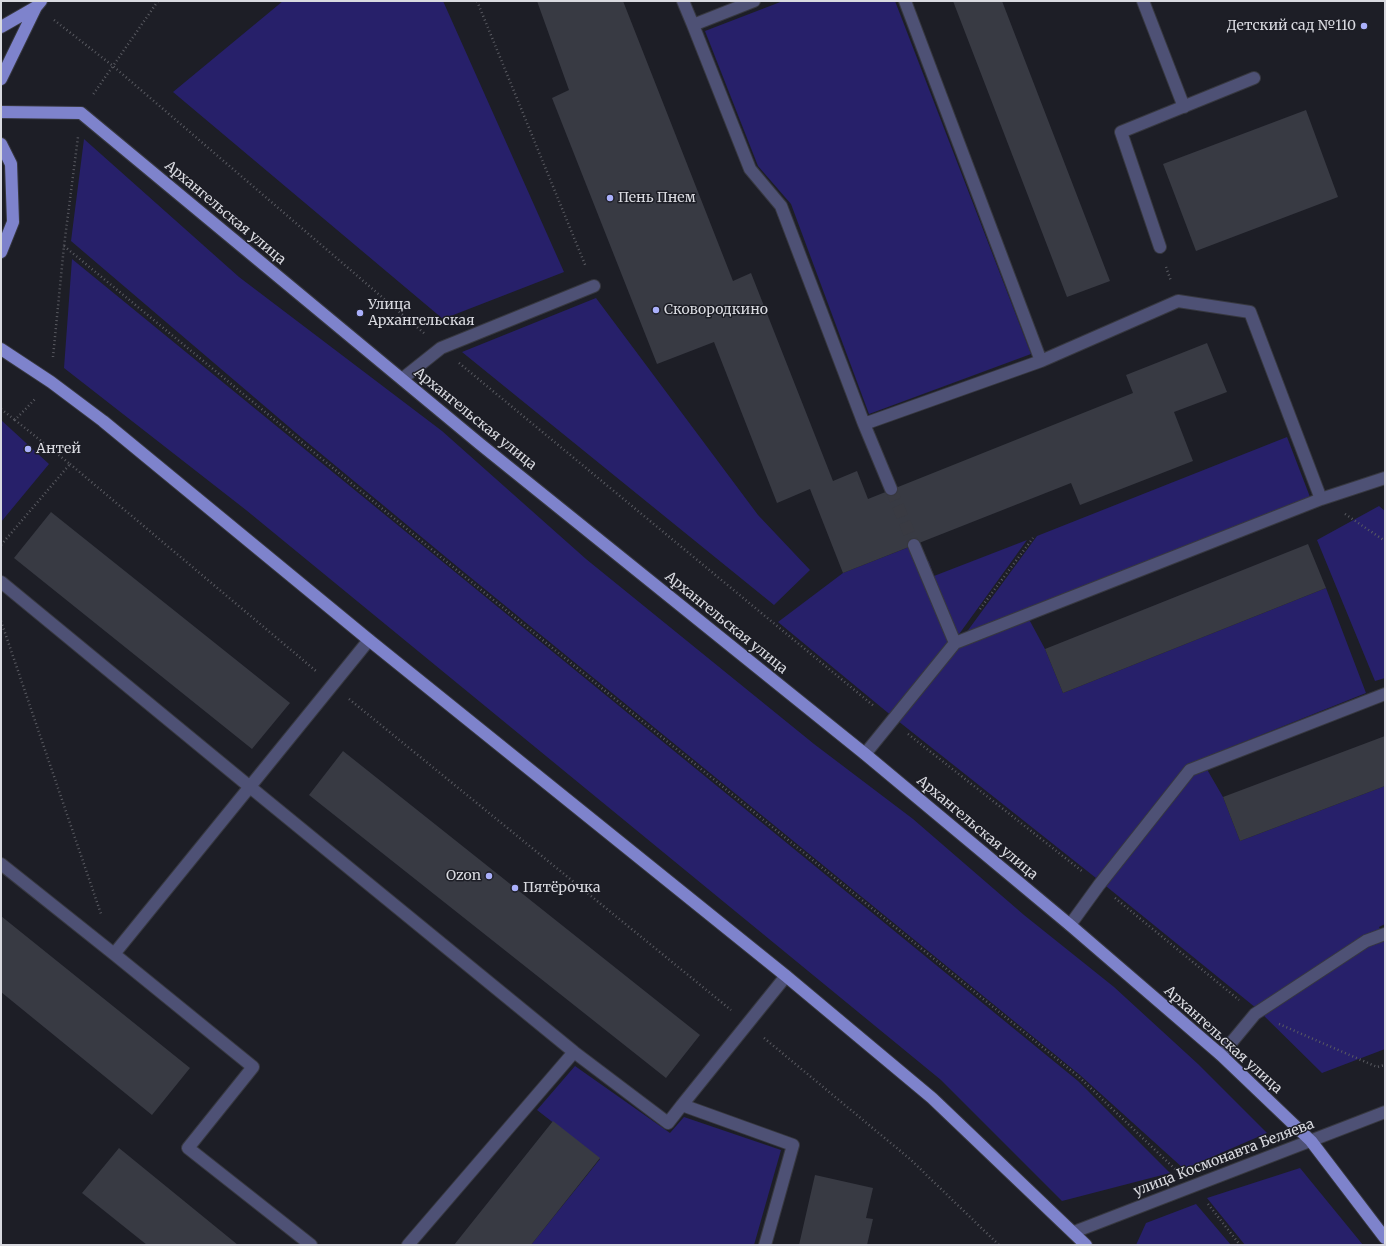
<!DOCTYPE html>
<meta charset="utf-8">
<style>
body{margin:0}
#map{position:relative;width:1386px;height:1246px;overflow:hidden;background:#1d1e26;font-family:Merriweather,serif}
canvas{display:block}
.frame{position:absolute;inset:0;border:2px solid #d9dae0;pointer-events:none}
</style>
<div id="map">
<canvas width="1386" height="1246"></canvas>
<div class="frame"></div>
</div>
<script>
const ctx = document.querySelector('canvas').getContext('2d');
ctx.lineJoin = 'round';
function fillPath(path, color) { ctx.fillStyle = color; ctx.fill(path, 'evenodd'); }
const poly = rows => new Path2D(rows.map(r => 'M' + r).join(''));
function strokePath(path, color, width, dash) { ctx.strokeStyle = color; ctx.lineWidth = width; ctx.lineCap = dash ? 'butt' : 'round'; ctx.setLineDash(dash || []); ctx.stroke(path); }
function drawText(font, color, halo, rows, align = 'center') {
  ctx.font = font + ' Merriweather,serif'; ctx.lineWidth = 3; ctx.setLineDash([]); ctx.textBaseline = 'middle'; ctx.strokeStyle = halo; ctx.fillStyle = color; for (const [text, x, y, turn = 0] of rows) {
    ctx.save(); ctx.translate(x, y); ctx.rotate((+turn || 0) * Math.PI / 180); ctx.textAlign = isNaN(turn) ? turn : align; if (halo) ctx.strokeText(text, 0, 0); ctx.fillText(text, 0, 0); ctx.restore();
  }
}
const green = poly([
 [283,1,443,1,564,272,443,319,173,92],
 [783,1,895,1,1031,354,869,414,791,204,758,166,705,31],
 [84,139,239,277,442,431,586,559,814,744,913,819,1024,915,1114,987,1198,1064,1267,1133,1184,1169,1080,1075,459,568,302,438,71,241],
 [72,259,1078,1081,1170,1173,1062,1201,941,1080,246,510,64,368],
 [596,298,758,515,810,570,774,605,462,352],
 [1,420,49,464,1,522],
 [1287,437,1310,497,1024,610,1045,649,1063,693,1326,588,1366,693,1201,759,1223,797,1240,841,1385,786,1385,924,1379,927,1385,938,1385,1049,1322,1073,1256,1008,1096,878,893,717,778,622,843,573,914,545,929,562,934,576,1027,540,957,637,966,633,1037,536],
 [1379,506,1385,511,1385,678,1375,681,1317,540],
 [575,1066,670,1133,684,1117,781,1150,754,1245,531,1245,600,1159,537,1110],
 [1300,1168,1363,1245,1245,1245,1207,1198],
 [1196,1204,1231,1245,1136,1245,1146,1223]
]);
const building = poly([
 [537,1,623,1,733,281,751,273,833,481,857,471,868,499,1133,393,1126,375,1207,343,1227,392,1174,412,1193,461,1080,505,1071,483,843,573,810,489,777,503,714,342,657,364,552,98,569,90],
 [953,1,1002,1,1110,281,1067,297],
 [1306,110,1338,197,1196,251,1163,164],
 [51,512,290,703,252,749,14,558],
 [1308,544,1326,588,1063,693,1045,649],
 [1385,736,1385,786,1240,841,1223,797],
 [343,751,700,1035,666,1078,309,795],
 [1,916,190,1068,152,1115,1,992],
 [553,1121,600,1158,531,1245,454,1245],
 [119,1148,238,1245,147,1245,82,1193],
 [815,1175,873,1188,866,1218,873,1219,867,1245,799,1245]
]);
const minorTunnel = poly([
 [891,489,914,545]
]);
const path = poly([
 [158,1,113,66,425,334],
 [477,1,586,267],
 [54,20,113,66,92,96],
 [64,246,442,558,1079,1077,1176,1170],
 [1166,267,1171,281],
 [53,357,64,246,78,137],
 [459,363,875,707],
 [1,409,15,420],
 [70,464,316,671],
 [1345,514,1385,541],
 [1,545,70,464,15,420,36,398],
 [980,609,1033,538],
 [1,621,101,914],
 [349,699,731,1010],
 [908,734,1083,872],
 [1115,898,1239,1000],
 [1279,1024,1377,1067,1385,1065],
 [764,1038,910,1159,999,1245],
 [1208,1204,1240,1245]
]);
const minor = poly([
 [683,1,693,25],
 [754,1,693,25,750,169,781,206,864,424],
 [905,1,1041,361],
 [1143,1,1184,107],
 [1160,247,1121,132,1254,78],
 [402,379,441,348,594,286],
 [891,489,864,424,1041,361,1178,301,1250,312,1321,499],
 [914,545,955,643],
 [1,582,250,787,574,1052,668,1123,682,1105],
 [865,754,955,643,1321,499,1385,478],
 [1,864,114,954,253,1067,188,1148,311,1245],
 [1070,925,1099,885,1190,770,1385,694],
 [114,954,369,640],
 [1221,1055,1255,1014,1366,941,1385,934],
 [1074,1232,1385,1112],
 [408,1245,574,1052],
 [765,1245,793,1145,682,1105,786,976]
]);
const major = poly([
 [1,27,36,7],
 [1,79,36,7,41,1],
 [1,112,81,113,480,444,865,754,1070,925,1221,1055,1311,1141,1385,1238],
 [1,144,11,164,13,222,1,252],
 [1,349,51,382,103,421,369,640,786,976,932,1098,1086,1245]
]);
const markers = [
 [1364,26,4,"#aab0fb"],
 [610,198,4,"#aab0fb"],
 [656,310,4,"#aab0fb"],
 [360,313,4,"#aab0fb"],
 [28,449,4,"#aab0fb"],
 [489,876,4,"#aab0fb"],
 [515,888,4,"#aab0fb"]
];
const poiNames = [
 ["Детский сад №110",1356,26,"right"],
 ["Пень Пнем",618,198],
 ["Улица",368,305],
 ["Архангельская",368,321],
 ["Сковородкино",664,310],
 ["Антей",36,449],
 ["Ozon",481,876,"right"],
 ["Пятёрочка",523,888]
];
const streetNames = [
 ["Архангельская улица",225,213,40],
 ["Архангельская улица",475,419,39],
 ["Архангельская улица",726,623,39],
 ["Архангельская улица",977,828,40],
 ["Архангельская улица",1223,1040,42],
 ["улица Космонавта Беляева",1224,1158,-21]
];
fillPath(green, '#27206a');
fillPath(building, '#383a43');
strokePath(minorTunnel, '#393a42', 12, [12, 6]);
strokePath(minor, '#373840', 14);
strokePath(major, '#373840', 14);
strokePath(path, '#5a5b62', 2.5, [1, 3]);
strokePath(minor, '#4e5175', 12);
strokePath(major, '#7e83cc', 12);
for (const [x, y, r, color] of markers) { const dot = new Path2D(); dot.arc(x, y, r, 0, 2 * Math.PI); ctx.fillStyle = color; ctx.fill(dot); strokePath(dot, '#1d1e26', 1.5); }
drawText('14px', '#d9dae0', '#1d1e26', poiNames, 'left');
drawText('14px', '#d9dae0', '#1d1e26', streetNames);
</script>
